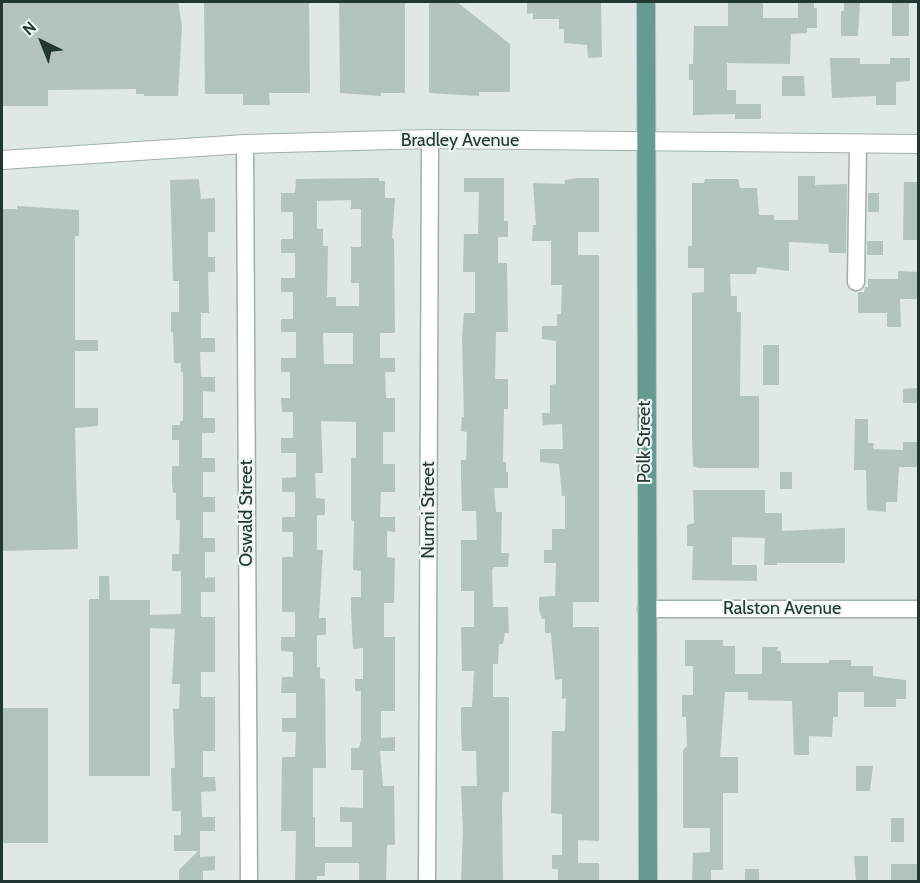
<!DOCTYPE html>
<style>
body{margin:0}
#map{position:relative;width:920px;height:883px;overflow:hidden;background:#dee8e4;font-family:Cabin,sans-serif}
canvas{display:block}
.frame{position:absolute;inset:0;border:3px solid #203732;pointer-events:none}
.north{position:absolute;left:12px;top:12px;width:60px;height:60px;-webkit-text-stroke:4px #eef5f2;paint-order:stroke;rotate:317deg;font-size:16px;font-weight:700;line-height:24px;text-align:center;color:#203732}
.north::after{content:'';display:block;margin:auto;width:21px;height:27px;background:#203732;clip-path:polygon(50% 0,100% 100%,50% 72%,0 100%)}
</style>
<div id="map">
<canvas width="920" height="883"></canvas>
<div class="frame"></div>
<div class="north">N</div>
</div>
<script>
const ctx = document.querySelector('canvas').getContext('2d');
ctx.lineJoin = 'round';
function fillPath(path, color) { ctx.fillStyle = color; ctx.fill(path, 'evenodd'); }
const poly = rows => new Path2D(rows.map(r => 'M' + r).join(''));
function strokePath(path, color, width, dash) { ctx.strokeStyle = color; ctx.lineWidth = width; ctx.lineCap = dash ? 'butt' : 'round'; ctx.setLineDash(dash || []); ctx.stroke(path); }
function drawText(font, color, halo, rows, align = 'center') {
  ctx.font = font + ' Cabin,sans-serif'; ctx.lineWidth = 4.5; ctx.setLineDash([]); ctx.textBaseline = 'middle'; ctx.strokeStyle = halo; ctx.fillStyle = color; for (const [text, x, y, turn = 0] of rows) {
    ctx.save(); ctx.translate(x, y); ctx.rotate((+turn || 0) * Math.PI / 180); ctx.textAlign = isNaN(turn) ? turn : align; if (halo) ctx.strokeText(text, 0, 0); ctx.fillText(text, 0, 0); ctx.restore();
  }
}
const building = poly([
 [2,2,178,2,182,26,178,96,144,96,144,94,136,94,136,89,48,90,48,106,2,106],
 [204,2,309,2,310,93,269,93,270,105,243,105,243,94,205,94],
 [339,2,405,2,405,93,381,93,381,96,340,93],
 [429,2,457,2,510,44,510,92,479,92,479,96,429,93],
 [527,2,601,2,602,57,588,58,587,45,564,43,564,29,559,29,559,19,533,19,533,13,527,14],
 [728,2,763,2,763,18,798,18,798,2,814,2,814,8,817,8,817,28,807,28,807,33,791,34,790,64,727,63,727,90,736,90,736,104,761,104,761,119,735,119,735,114,693,115,693,80,689,80,689,64,693,64,694,26,728,26],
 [844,2,860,2,858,36,841,36,841,11,844,11],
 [892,2,909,2,909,36,892,36],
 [830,58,860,58,860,64,890,64,890,58,910,58,910,81,896,82,896,105,876,105,876,96,832,98],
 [782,76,804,76,805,96,782,96],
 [798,176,815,176,815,185,847,184,846,253,829,253,828,244,789,242,789,271,757,267,756,274,730,274,731,296,737,296,737,312,741,312,740,396,759,396,759,468,698,468,693,466,692,438,692,293,704,292,704,268,688,268,688,246,692,246,692,183,704,183,705,179,738,179,740,188,757,188,759,215,774,215,774,220,798,220],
 [379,178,379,181,385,181,385,198,395,198,392,238,394,239,395,333,380,333,380,358,395,358,395,372,385,372,386,398,395,398,395,432,383,432,383,464,395,464,395,492,381,492,380,517,395,517,395,532,387,531,387,557,395,558,394,603,384,603,384,637,395,637,395,711,381,711,381,738,395,737,395,751,380,751,383,786,394,786,395,845,387,845,386,882,359,882,359,863,325,863,325,876,317,876,317,882,295,882,296,831,281,831,282,757,295,757,296,732,282,732,282,718,296,718,296,693,281,693,282,677,293,677,293,652,281,651,281,637,295,637,295,612,282,612,282,557,293,557,293,532,282,532,282,517,295,517,295,492,282,492,282,478,296,477,296,453,281,453,281,438,293,438,293,412,282,412,281,398,290,398,290,372,281,372,281,358,296,358,296,332,281,332,281,319,293,319,293,292,281,292,281,278,295,278,295,253,281,253,281,239,293,239,293,212,281,212,281,193,295,193,296,179],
 [351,200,351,209,361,209,361,247,351,247,351,283,359,283,359,306,336,306,336,297,327,297,328,246,323,246,323,229,317,229,317,201],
 [323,333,353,333,353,364,324,364],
 [321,421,356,422,356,458,351,458,351,520,354,521,353,570,361,571,361,597,351,597,351,610,353,649,363,648,363,679,355,679,355,691,361,691,361,740,359,748,351,748,351,770,363,770,363,808,340,807,340,822,352,822,352,847,315,847,315,817,313,817,313,768,326,768,325,679,320,678,320,667,317,667,317,635,326,635,326,618,319,618,323,550,317,550,317,515,325,515,325,499,316,498,315,473,323,473],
 [464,178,504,178,504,221,508,221,508,237,498,237,498,263,507,263,508,332,496,332,495,379,508,379,508,409,504,409,503,462,506,462,506,472,508,472,508,488,494,488,496,512,502,512,501,553,509,553,508,567,494,567,492,570,493,607,508,607,509,633,505,633,503,644,499,644,498,664,493,664,493,697,509,697,509,792,503,792,502,804,503,882,461,882,463,830,461,786,477,786,476,751,462,751,461,730,461,707,472,707,474,671,462,671,461,627,474,627,474,591,461,591,461,540,477,540,476,511,462,511,461,479,461,460,466,460,467,432,461,431,462,417,464,417,462,337,464,313,475,313,475,272,463,272,464,234,478,234,479,192,464,192],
 [577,178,599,178,599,232,578,232,578,255,599,255,599,602,573,602,573,627,599,627,599,841,578,840,578,863,599,863,599,882,558,881,558,869,552,869,552,855,562,855,562,814,551,813,552,731,565,731,566,698,562,699,562,679,555,680,551,633,545,633,545,619,542,619,539,610,539,597,555,596,556,563,544,563,544,550,552,550,552,529,565,529,565,496,562,496,559,464,540,462,540,449,563,449,562,424,543,425,542,413,550,413,550,385,556,384,556,341,542,339,542,326,557,326,557,314,561,314,562,285,551,285,551,241,532,241,533,225,536,225,533,183,565,184,565,180],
 [199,179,201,199,215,198,215,232,208,232,208,257,215,257,215,272,208,272,209,313,201,313,201,338,215,338,215,352,200,352,201,377,215,377,215,392,203,391,203,418,215,418,215,433,202,433,202,458,215,458,215,472,203,472,203,497,215,497,215,512,203,512,203,538,215,538,215,552,205,552,205,578,215,577,215,592,201,592,201,617,215,617,215,672,201,672,201,697,215,697,215,751,203,751,203,777,215,777,216,791,201,792,202,817,215,817,215,831,200,831,200,857,215,856,215,870,203,871,203,882,179,882,179,870,198,851,174,851,174,835,181,835,181,811,172,811,171,768,175,768,173,709,179,709,180,684,172,684,175,629,150,628,150,776,89,776,89,599,99,599,99,576,109,576,110,600,150,600,150,615,181,614,181,571,172,571,172,554,179,554,180,520,176,520,176,493,173,493,172,484,172,466,179,466,179,440,172,440,172,425,180,425,180,421,183,421,183,372,181,372,181,363,174,363,173,332,171,332,171,312,179,312,179,281,173,281,170,180],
 [904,182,918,182,918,240,903,240],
 [868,193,879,193,879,212,868,212],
 [17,206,79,210,79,236,75,236,75,340,98,340,98,351,75,351,75,408,98,408,98,426,75,428,78,549,2,551,2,209,17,209],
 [867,241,883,241,883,255,867,255],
 [898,271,918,272,918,299,900,299,901,327,887,327,887,313,858,313,858,292,864,292,865,287,868,287,868,279,898,279],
 [763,345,779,345,779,385,763,385],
 [917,388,918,403,903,403,903,389],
 [855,419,868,419,868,443,874,443,873,449,903,450,903,442,918,442,918,467,899,467,897,502,886,502,886,512,867,510,866,470,854,470],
 [780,472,792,472,792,489,780,489],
 [693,490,765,490,765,513,782,513,782,531,845,528,845,563,777,563,777,565,764,565,765,538,732,537,732,565,757,565,757,581,692,580,693,546,687,546,687,525,694,523],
 [685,640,723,640,723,646,735,646,735,674,762,674,762,647,778,647,777,651,781,651,781,663,829,663,829,660,851,660,851,666,873,666,873,676,906,680,906,699,896,699,896,707,864,707,864,692,838,692,838,717,833,717,832,737,809,736,809,755,794,755,792,701,748,700,748,692,725,692,720,757,738,757,738,793,723,793,723,870,711,870,711,882,692,882,693,853,710,852,710,828,683,828,683,750,687,746,686,717,682,717,682,695,693,695,693,666,685,666],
 [2,708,48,708,48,843,2,843],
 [856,766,873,766,870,791,856,791],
 [891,818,904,818,904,842,891,842],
 [854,856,868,856,868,882,856,882],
 [891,864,918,864,918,882,891,882],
 [745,869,759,869,759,882,745,882]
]);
const minor = poly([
 [245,144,249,882],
 [856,282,858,144],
 [646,609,918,609],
 [427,882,430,139]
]);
const tertiary = poly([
 [2,160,245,144,430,139,918,144]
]);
const primary = poly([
 [646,2,648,882]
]);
const streetNames = [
 ["Bradley Avenue",460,141],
 ["Polk Street",645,442,-90],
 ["Nurmi Street",429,510,-90],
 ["Oswald Street",247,513,-90],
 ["Ralston Avenue",782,609]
];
fillPath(building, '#b3c3bd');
strokePath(minor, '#a1afab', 19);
strokePath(tertiary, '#a1afab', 20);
strokePath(primary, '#bcc3c2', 20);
strokePath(minor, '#fff', 16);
strokePath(tertiary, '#fff', 18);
strokePath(primary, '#659b91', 18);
drawText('18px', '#203732', '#eef5f2', streetNames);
</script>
